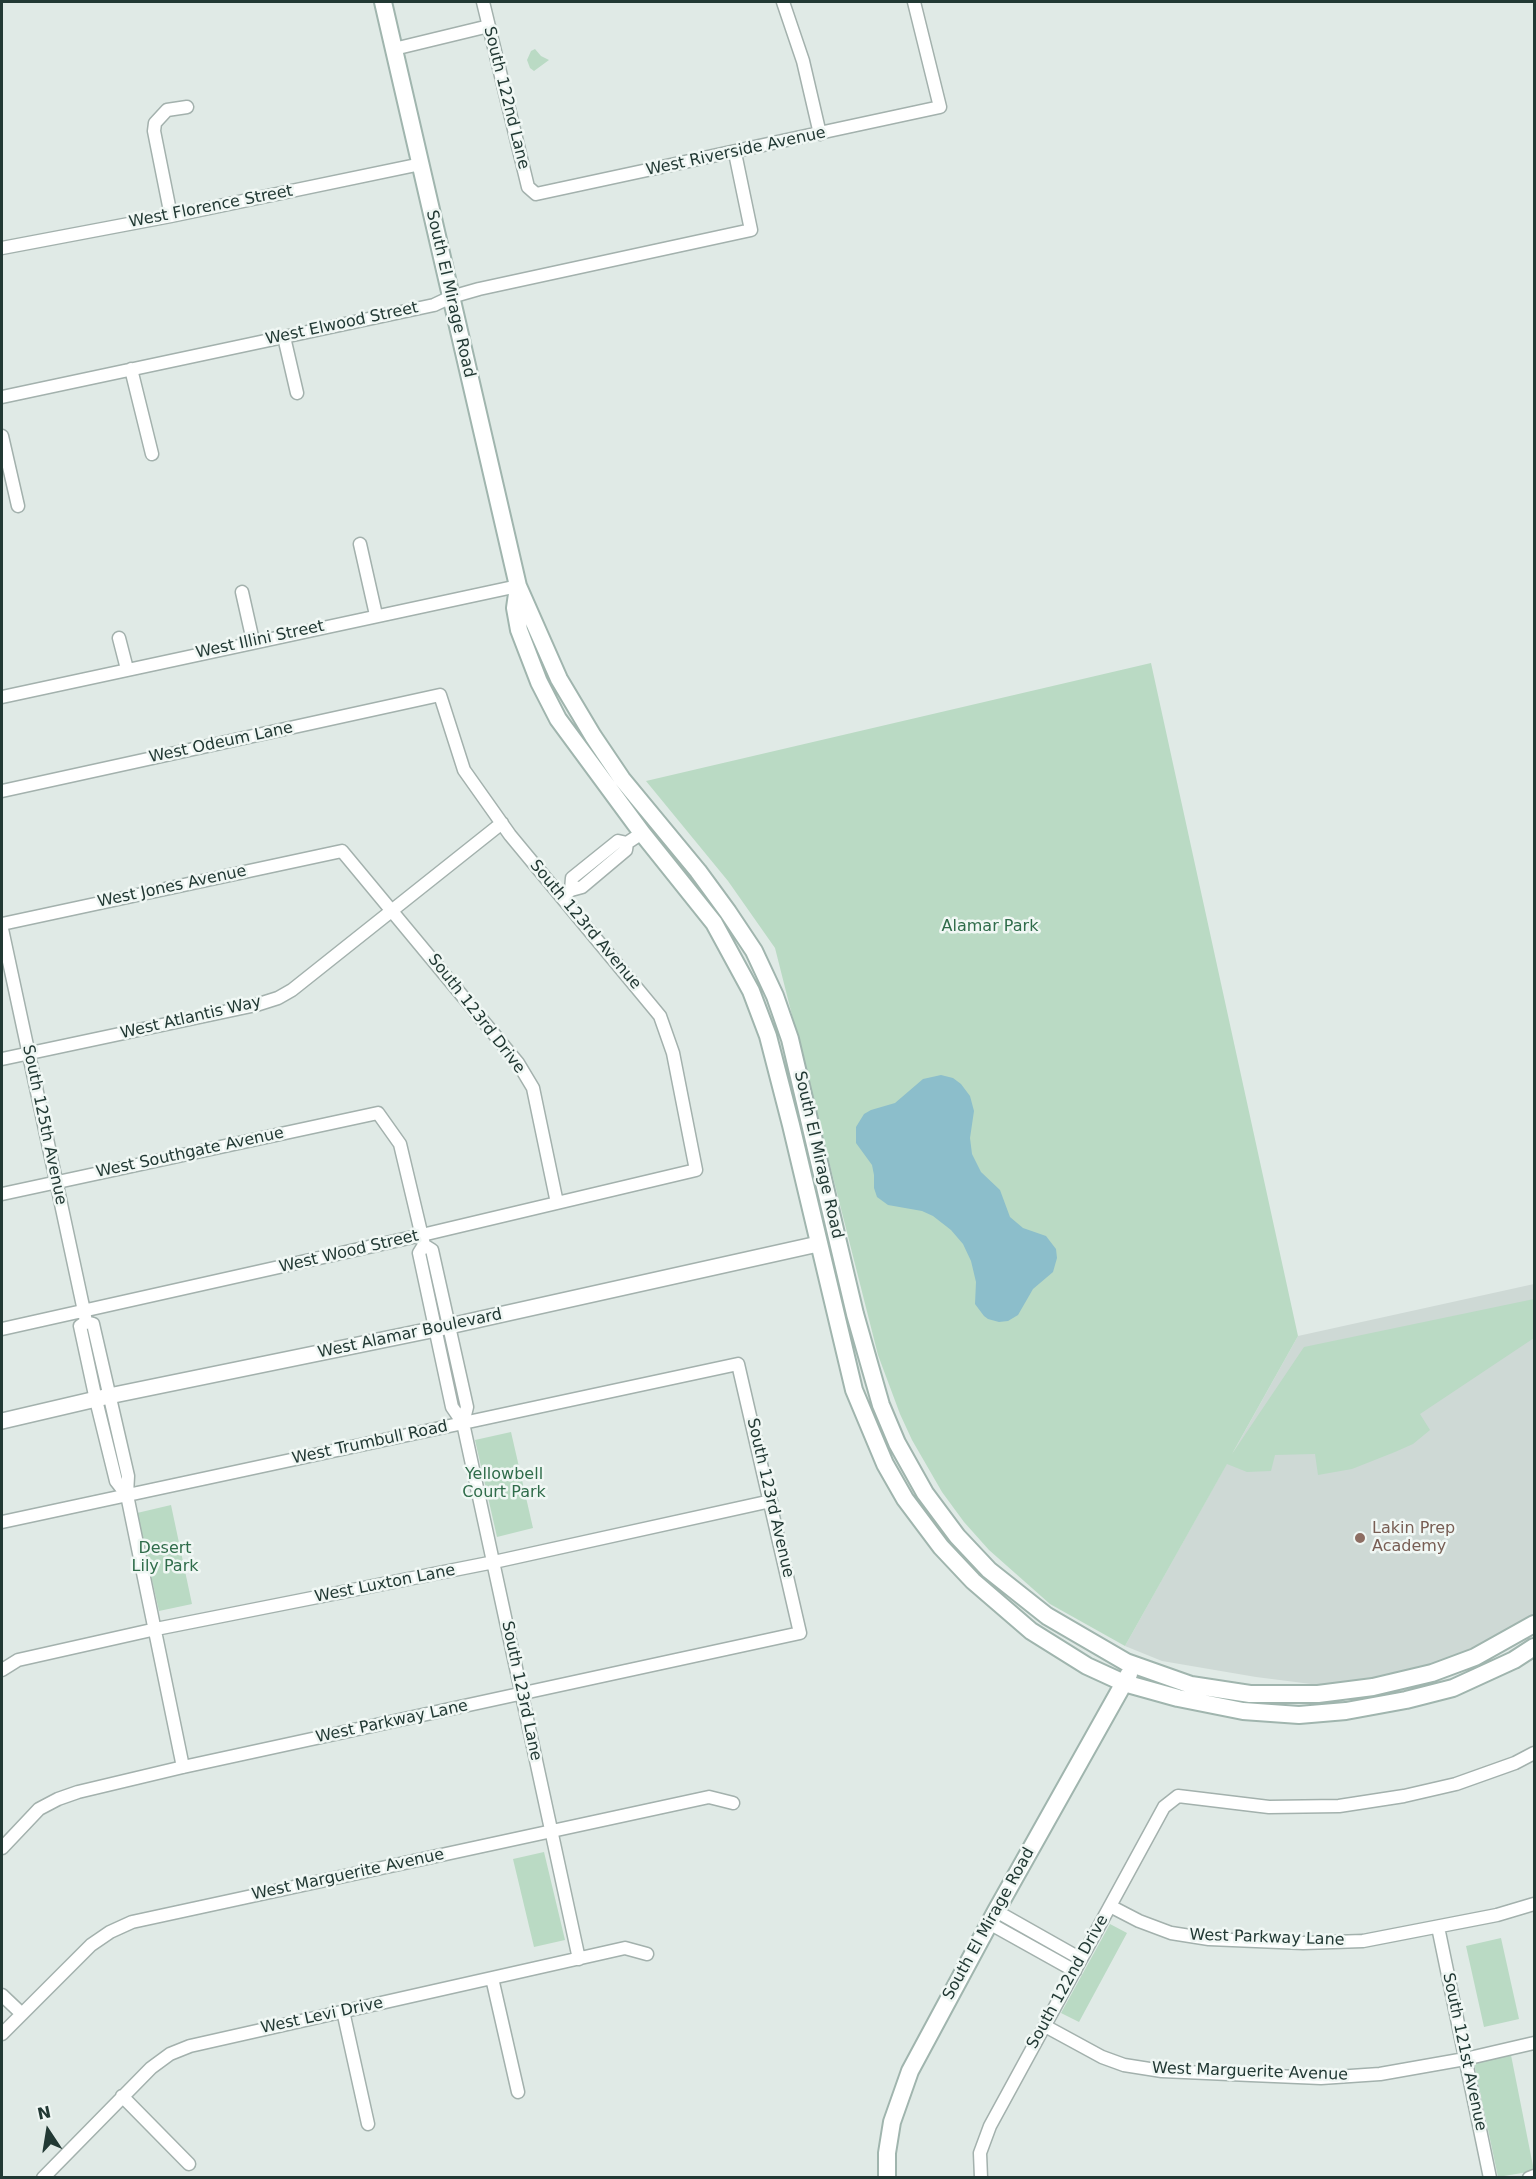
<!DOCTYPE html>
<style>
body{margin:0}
#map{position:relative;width:1536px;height:2179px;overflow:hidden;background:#e0eae6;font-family:"DejaVu Sans",sans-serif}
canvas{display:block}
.frame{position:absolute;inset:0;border:3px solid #223934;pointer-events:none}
.north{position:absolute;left:18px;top:2101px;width:60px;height:60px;-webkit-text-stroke:4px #f0f7f4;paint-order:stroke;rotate:348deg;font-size:16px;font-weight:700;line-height:24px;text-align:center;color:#223934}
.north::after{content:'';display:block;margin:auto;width:21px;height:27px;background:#223934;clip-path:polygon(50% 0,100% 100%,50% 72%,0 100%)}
</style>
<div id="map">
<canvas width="1536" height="2179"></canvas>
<div class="frame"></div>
<div class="north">N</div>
</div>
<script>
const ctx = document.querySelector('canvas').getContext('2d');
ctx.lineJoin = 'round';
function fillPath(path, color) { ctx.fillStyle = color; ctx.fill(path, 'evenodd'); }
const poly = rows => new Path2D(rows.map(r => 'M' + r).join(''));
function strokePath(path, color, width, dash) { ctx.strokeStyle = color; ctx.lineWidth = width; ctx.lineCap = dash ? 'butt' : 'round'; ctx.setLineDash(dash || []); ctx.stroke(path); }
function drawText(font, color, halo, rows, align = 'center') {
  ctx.font = font + ' "DejaVu Sans",sans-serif'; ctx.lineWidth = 5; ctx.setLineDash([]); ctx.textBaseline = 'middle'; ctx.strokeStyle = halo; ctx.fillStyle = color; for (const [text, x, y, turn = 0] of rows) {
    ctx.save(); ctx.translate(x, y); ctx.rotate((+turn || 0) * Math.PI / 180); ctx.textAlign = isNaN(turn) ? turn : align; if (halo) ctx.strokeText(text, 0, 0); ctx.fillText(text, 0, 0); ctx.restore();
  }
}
const built = poly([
 [1534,1284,1534,1613,1503,1633,1445,1661,1379,1679,1319,1685,1256,1677,1162,1661,1125,1646,1298,1336]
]);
const green = poly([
 [535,49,541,56,549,60,534,71,530,68,527,60,531,51],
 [1151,663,1298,1336,1232,1454,1304,1347,1534,1299,1534,1338,1420,1414,1430,1430,1413,1444,1395,1452,1352,1469,1318,1475,1315,1454,1275,1455,1271,1471,1247,1472,1227,1464,1125,1646,1050,1604,989,1550,964,1522,942,1492,912,1440,900,1414,878,1355,775,948,728,881,646,781],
 [511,1432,533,1528,497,1537,475,1440],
 [171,1505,192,1604,159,1611,137,1513],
 [544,1852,565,1940,534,1947,513,1859],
 [1110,1924,1127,1933,1079,2022,1061,2013],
 [1501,1938,1519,2019,1484,2027,1466,1946],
 [1511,2055,1534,2171,1498,2177,1474,2063]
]);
const water = poly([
 [941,1075,953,1078,961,1084,970,1096,974,1111,970,1138,972,1154,981,1172,1000,1190,1010,1217,1023,1228,1046,1236,1056,1249,1057,1258,1053,1272,1033,1289,1018,1315,1008,1321,999,1322,988,1319,984,1316,975,1304,976,1282,971,1261,963,1244,951,1230,933,1216,922,1211,888,1205,877,1197,874,1188,874,1175,872,1165,856,1143,856,1127,864,1114,871,1110,895,1103,923,1079]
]);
const minor = poly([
 [483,2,528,187,536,194,940,107,914,2],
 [783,2,803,61,820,134],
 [394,49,489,26],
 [171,216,154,131,155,123,167,110,187,107],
 [2,248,171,216,421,164],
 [284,337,297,393],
 [131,369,152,454],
 [2,397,434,305,451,297,479,289,751,230,735,153],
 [2,436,18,506],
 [360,544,376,615],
 [242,592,253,641],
 [119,638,127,669],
 [2,697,518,586],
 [2,791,440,695,464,770,510,835,660,1016,673,1053,696,1170,422,1235,2,1329],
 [571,890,572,878,618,841,627,843],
 [562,897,571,890,582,887,626,850,627,843,642,833],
 [2,924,342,851,518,1063,533,1088,557,1203],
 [2,929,84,1311,86,1322,80,1326,96,1400,116,1481,127,1495],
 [2,1059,256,1005,278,998,292,990,502,823],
 [2,1194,378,1113,400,1144,424,1245,432,1250,467,1407,463,1423],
 [424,1245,419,1253,452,1407,463,1423,579,1959],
 [86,1322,93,1324,128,1476,127,1495,183,1767],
 [2,1522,738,1364,800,1633,183,1767,78,1792,58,1799,39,1809,2,1848],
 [2,1670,18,1660,156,1629,494,1562,771,1501],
 [1110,1906,1139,1921,1171,1933,1209,1939,1303,1943,1363,1941,1497,1915,1534,1904],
 [996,1911,1081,1959],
 [989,1923,1075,1971],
 [1438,1927,1490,2178],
 [492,1978,518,2092],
 [2,1995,22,2014],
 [343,2011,368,2124],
 [1045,2026,1102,2057,1124,2065,1162,2071,1251,2075,1321,2078,1380,2074,1465,2059,1534,2043],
 [2,2034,91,1945,110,1932,132,1922,709,1797,733,1803],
 [122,2096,189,2164],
 [43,2178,151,2068,170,2054,190,2046,625,1948,647,1954],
 [981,2178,980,2153,990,2126,1164,1807,1178,1796,1269,1807,1339,1806,1404,1796,1456,1784,1515,1763,1534,1753],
 [1529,2178,1534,2176]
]);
const tertiary = poly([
 [2,1421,109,1396,436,1329,818,1244]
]);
const secondary = poly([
 [383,2,518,586,559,679,593,736,622,779,698,871,728,912,754,951,775,996,790,1039,855,1314,881,1405,897,1443,925,1493,957,1536,989,1570,1047,1616,1126,1662,1191,1685,1250,1694,1318,1694,1373,1687,1432,1673,1475,1657,1534,1624],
 [518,587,515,608,519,630,539,682,558,719,642,833,714,923,751,991,768,1036,791,1125,854,1390,885,1464,905,1499,941,1547,973,1581,1031,1631,1087,1666,1124,1683,1178,1698,1243,1711,1299,1715,1346,1711,1406,1700,1453,1688,1514,1660,1534,1647],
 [887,2178,887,2153,892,2122,910,2071,996,1911,1129,1674]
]);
const markers = [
 [1360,1538,6,"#8d6e63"]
];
const streetNames = [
 ["South 122nd Lane",506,98,76],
 ["West Riverside Avenue",736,152,-12],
 ["West Florence Street",211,207,-11],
 ["South El Mirage Road",450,294,77],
 ["West Elwood Street",342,324,-12],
 ["West Illini Street",260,640,-12],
 ["West Odeum Lane",221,743,-12],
 ["West Jones Avenue",172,887,-12],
 ["South 123rd Avenue",585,925,50],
 ["South 123rd Drive",476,1014,52],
 ["West Atlantis Way",191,1018,-13],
 ["South 125th Avenue",44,1125,78],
 ["West Southgate Avenue",190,1153,-12],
 ["South El Mirage Road",818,1155,77],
 ["West Wood Street",349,1252,-13],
 ["West Alamar Boulevard",410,1334,-12],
 ["West Trumbull Road",370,1443,-12],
 ["South 123rd Avenue",770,1498,77],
 ["West Luxton Lane",385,1584,-11],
 ["South 123rd Lane",521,1691,78],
 ["West Parkway Lane",392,1722,-12],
 ["West Marguerite Avenue",348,1875,-12],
 ["South El Mirage Road",989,1924,-61],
 ["West Parkway Lane",1267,1938,2],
 ["South 122nd Drive",1068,1982,-61],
 ["West Levi Drive",322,2016,-12],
 ["South 121st Avenue",1464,2052,78],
 ["West Marguerite Avenue",1250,2072,2]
];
const parkNames = [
 ["Alamar Park",990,927],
 ["Yellowbell",504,1475],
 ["Court Park",504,1493],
 ["Desert",165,1549],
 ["Lily Park",165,1567]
];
const educationNames = [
 ["Lakin Prep",1372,1529],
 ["Academy",1372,1547]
];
fillPath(built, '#ced9d5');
fillPath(green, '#badac4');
fillPath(water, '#8cbecb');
strokePath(minor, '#a3b1ad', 15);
strokePath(tertiary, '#a3b1ad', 18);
strokePath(secondary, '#a0b5ae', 20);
strokePath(minor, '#fff', 12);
strokePath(tertiary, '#fff', 15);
strokePath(secondary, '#fff', 16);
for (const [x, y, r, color] of markers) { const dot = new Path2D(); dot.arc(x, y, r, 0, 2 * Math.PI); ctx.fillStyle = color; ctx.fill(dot); strokePath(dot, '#f0f7f4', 2); }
drawText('16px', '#223934', '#f0f7f4', streetNames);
drawText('16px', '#2f6c4a', '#f0f7f4', parkNames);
drawText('16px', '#785e54', '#f0f7f4', educationNames, 'left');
</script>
